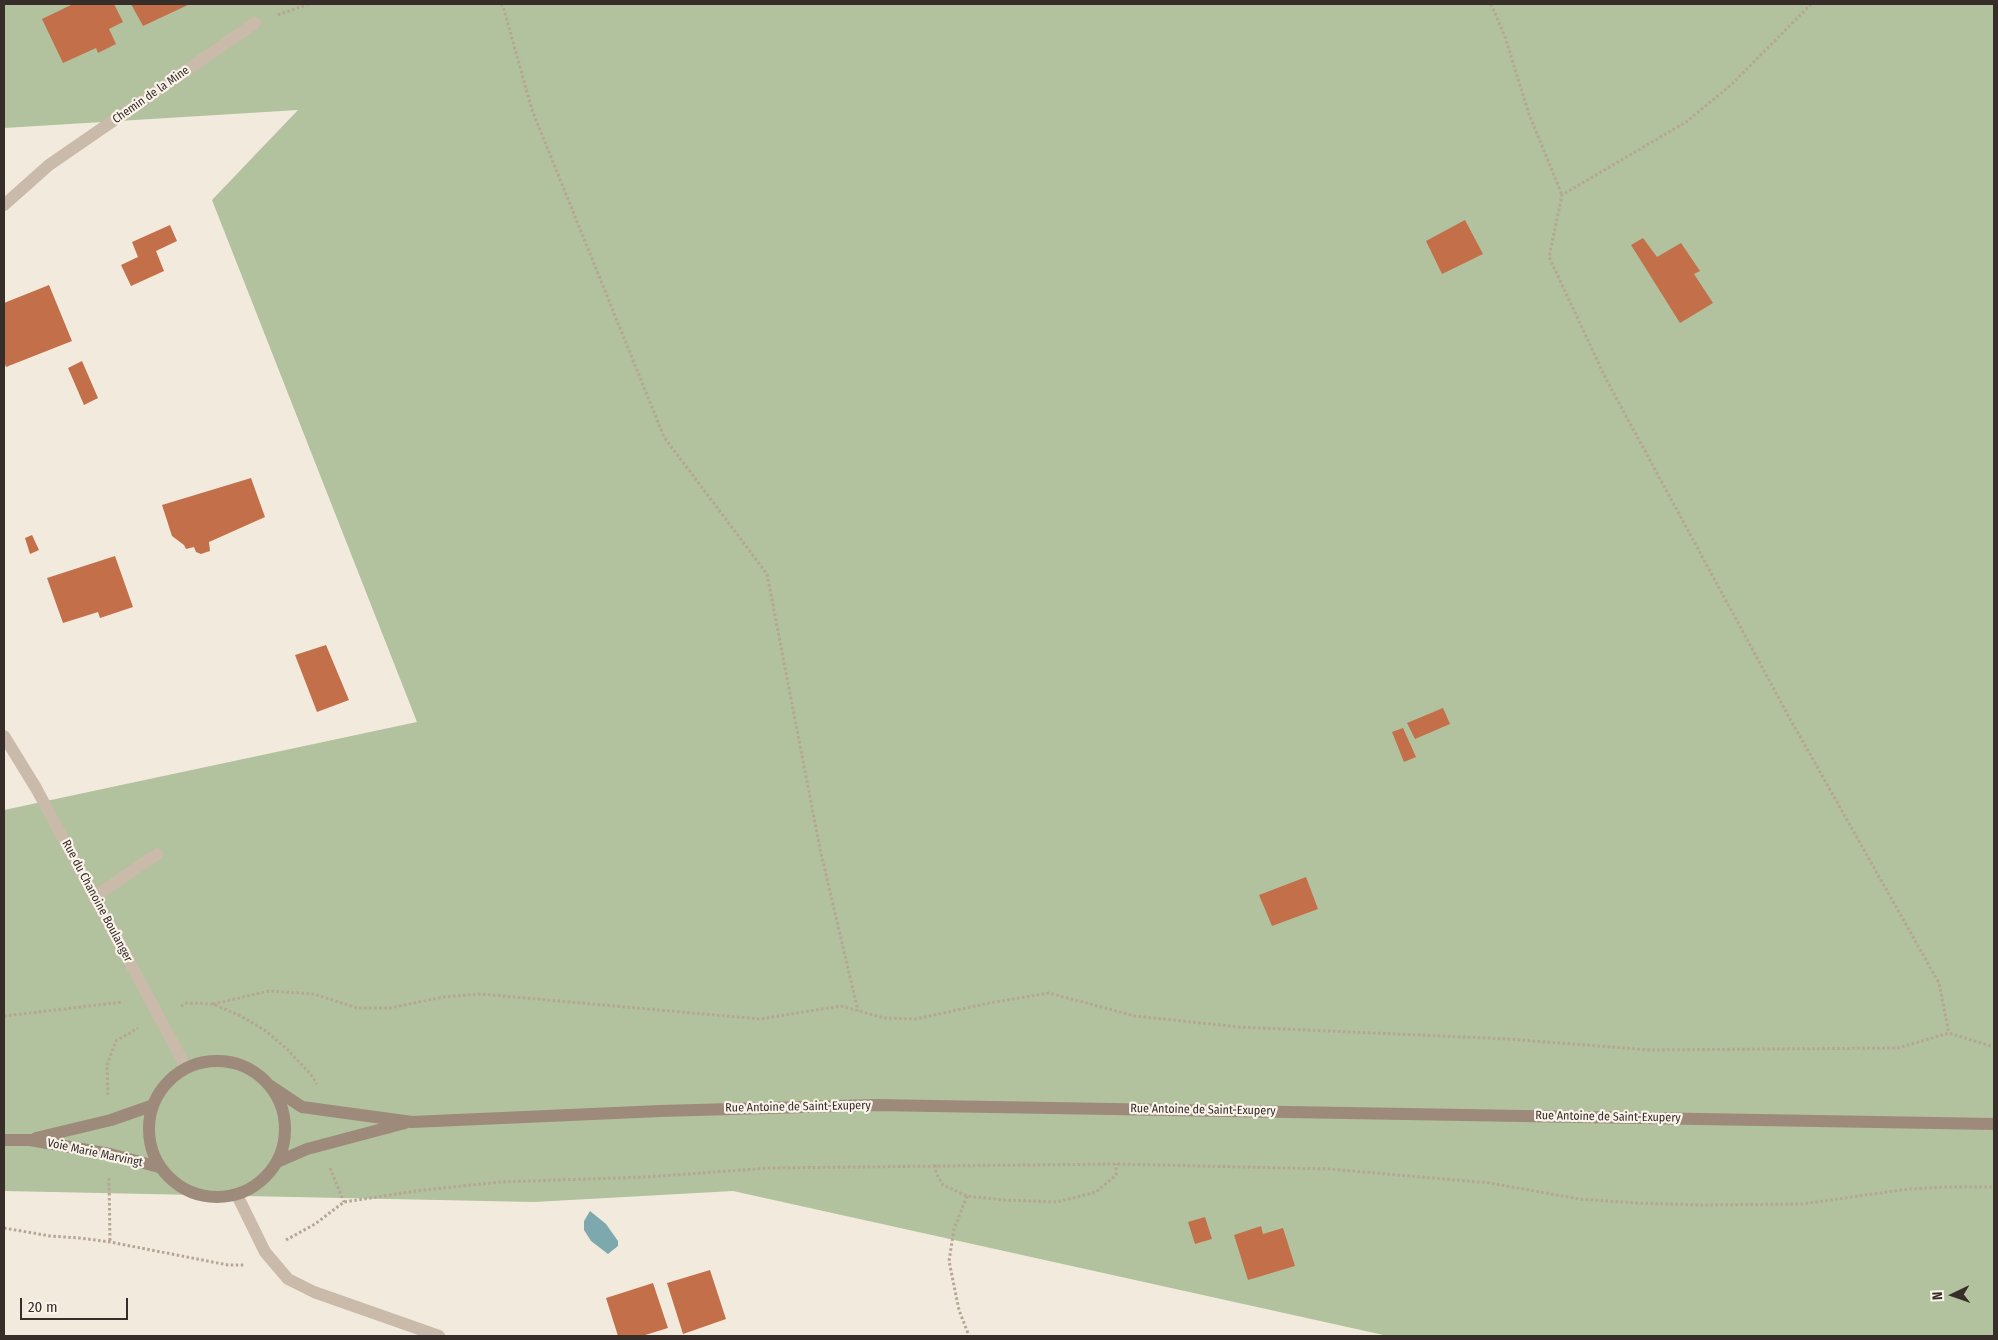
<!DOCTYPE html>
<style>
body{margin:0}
#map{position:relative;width:1998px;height:1340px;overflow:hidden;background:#f2eadd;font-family:"Fira Sans Condensed",sans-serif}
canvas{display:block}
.frame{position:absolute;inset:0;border:5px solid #372e29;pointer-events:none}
.north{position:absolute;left:1928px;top:1270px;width:50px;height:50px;-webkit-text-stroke:4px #f9f3ea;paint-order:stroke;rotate:267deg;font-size:14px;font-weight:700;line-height:20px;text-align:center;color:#372e29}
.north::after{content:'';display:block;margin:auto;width:18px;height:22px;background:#372e29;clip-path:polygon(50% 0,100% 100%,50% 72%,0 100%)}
.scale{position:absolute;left:20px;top:1298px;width:108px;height:22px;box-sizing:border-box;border:2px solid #372e29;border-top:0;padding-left:6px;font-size:15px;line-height:18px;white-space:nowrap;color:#372e29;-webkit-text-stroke:4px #f9f3ea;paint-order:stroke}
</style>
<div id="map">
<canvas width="1998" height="1340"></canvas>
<div class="frame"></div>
<div class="north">N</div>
<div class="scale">20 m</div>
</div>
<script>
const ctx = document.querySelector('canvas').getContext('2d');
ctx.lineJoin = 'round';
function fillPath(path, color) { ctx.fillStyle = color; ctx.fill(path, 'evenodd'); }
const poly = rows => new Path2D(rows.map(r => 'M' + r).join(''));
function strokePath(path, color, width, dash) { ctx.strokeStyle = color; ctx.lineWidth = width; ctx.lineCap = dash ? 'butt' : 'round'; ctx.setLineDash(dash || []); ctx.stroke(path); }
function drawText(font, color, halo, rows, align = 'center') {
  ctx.font = font + ' "Fira Sans Condensed",sans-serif'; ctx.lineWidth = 4.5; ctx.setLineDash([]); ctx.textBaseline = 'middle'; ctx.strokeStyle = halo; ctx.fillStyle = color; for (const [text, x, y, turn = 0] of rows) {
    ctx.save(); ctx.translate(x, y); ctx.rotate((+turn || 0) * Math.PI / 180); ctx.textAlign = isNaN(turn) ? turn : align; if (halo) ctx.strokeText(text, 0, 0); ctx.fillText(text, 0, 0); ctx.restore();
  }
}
const green = poly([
 [4,4,1994,4,1994,1336,1388,1336,733,1191,534,1202,4,1191,4,810,417,722,212,200,298,110,4,128]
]);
const water = poly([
 [590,1211,606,1224,618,1241,618,1246,608,1254,591,1241,584,1230,584,1221]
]);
const building = poly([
 [73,4,114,4,123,22,109,29,116,44,98,53,96,48,63,63,42,19],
 [131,4,190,4,143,26],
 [1465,220,1483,254,1442,274,1426,241],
 [170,225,177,241,156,251,164,271,131,286,121,265,138,257,132,242],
 [1643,238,1657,257,1681,243,1700,271,1694,274,1713,303,1680,323,1631,245],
 [49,285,72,341,6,367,4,362,4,303],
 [82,361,98,398,84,405,68,368],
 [251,478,265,517,209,542,210,551,201,554,196,552,194,547,186,549,184,545,172,536,162,505],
 [32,535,39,550,30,554,25,538],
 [115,556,133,607,100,618,98,612,63,623,47,578],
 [326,645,349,700,317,712,295,655],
 [1443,708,1450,724,1415,739,1407,723],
 [1403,728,1416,757,1404,762,1392,732],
 [1306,877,1318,909,1272,926,1259,895],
 [1205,1217,1212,1239,1195,1244,1188,1222],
 [1261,1226,1263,1234,1283,1228,1295,1266,1248,1280,1234,1235],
 [710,1270,726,1319,683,1334,667,1283],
 [653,1283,668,1328,642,1336,618,1336,606,1298]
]);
const path = poly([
 [501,4,503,6,532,110,664,437,767,574,820,849,858,1011],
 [1491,4,1505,37,1529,114,1562,195],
 [1811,4,1731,85,1686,122,1562,195,1549,257,1606,379,1789,717,1939,983,1949,1033],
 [278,15,308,4],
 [213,1004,269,991,314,994,357,1008,390,1008,443,997,481,994,760,1019,841,1006,884,1018,916,1019,989,1003,1049,993,1135,1016,1239,1027,1508,1039,1650,1050,1898,1048,1949,1033,1994,1047],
 [181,1006,187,1003,213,1004,241,1016,266,1031,288,1050,313,1077,317,1084],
 [4,1016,123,1002],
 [108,1095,107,1065,116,1041,138,1028],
 [935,1165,936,1173,943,1185,967,1196,1004,1200,1057,1202,1096,1192,1116,1175,1116,1164],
 [330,1168,344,1202],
 [109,1178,110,1242],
 [967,1196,954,1229,949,1261,959,1310,969,1336],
 [4,1228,50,1236,80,1238,110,1242,228,1265,245,1265],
 [286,1240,315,1224,344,1202,423,1190,501,1182,646,1177,769,1168,1116,1164,1329,1169,1490,1183,1579,1199,1636,1203,1701,1205,1802,1204,1908,1189,1949,1187,1994,1187]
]);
const lane = poly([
 [4,205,49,165,255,23],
 [94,897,157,854]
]);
const street = poly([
 [4,736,36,788,186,1067],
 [237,1195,265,1252,288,1279,314,1292,439,1336]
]);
const secondary = poly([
 '149 1129a68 68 0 1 1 136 0a68 68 0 1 1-136 0Z',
 [269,1085,302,1107,412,1122,660,1111,875,1105,1994,1124],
 [36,1138,111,1120,151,1106],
 [4,1140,30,1140,110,1154,159,1167],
 [277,1162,307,1149,405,1123]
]);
const streetNames = [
 ["Chemin de la Mine",151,95,-35],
 ["Rue du Chanoine Boulanger",97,901,62],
 ["Rue Antoine de Saint-Exupery",798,1107,-1],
 ["Rue Antoine de Saint-Exupery",1203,1110,1],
 ["Rue Antoine de Saint-Exupery",1608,1117,1],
 ["Voie Marie Marvingt",95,1153,12]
];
fillPath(green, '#b2c19e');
fillPath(water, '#7da9ae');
fillPath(building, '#c3704a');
strokePath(path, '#b6a594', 3, [2.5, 2.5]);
strokePath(lane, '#cabaa9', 12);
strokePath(street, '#cabaa9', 12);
strokePath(secondary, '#9d8a7b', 12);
drawText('12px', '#372e29', '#f9f3ea', streetNames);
</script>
